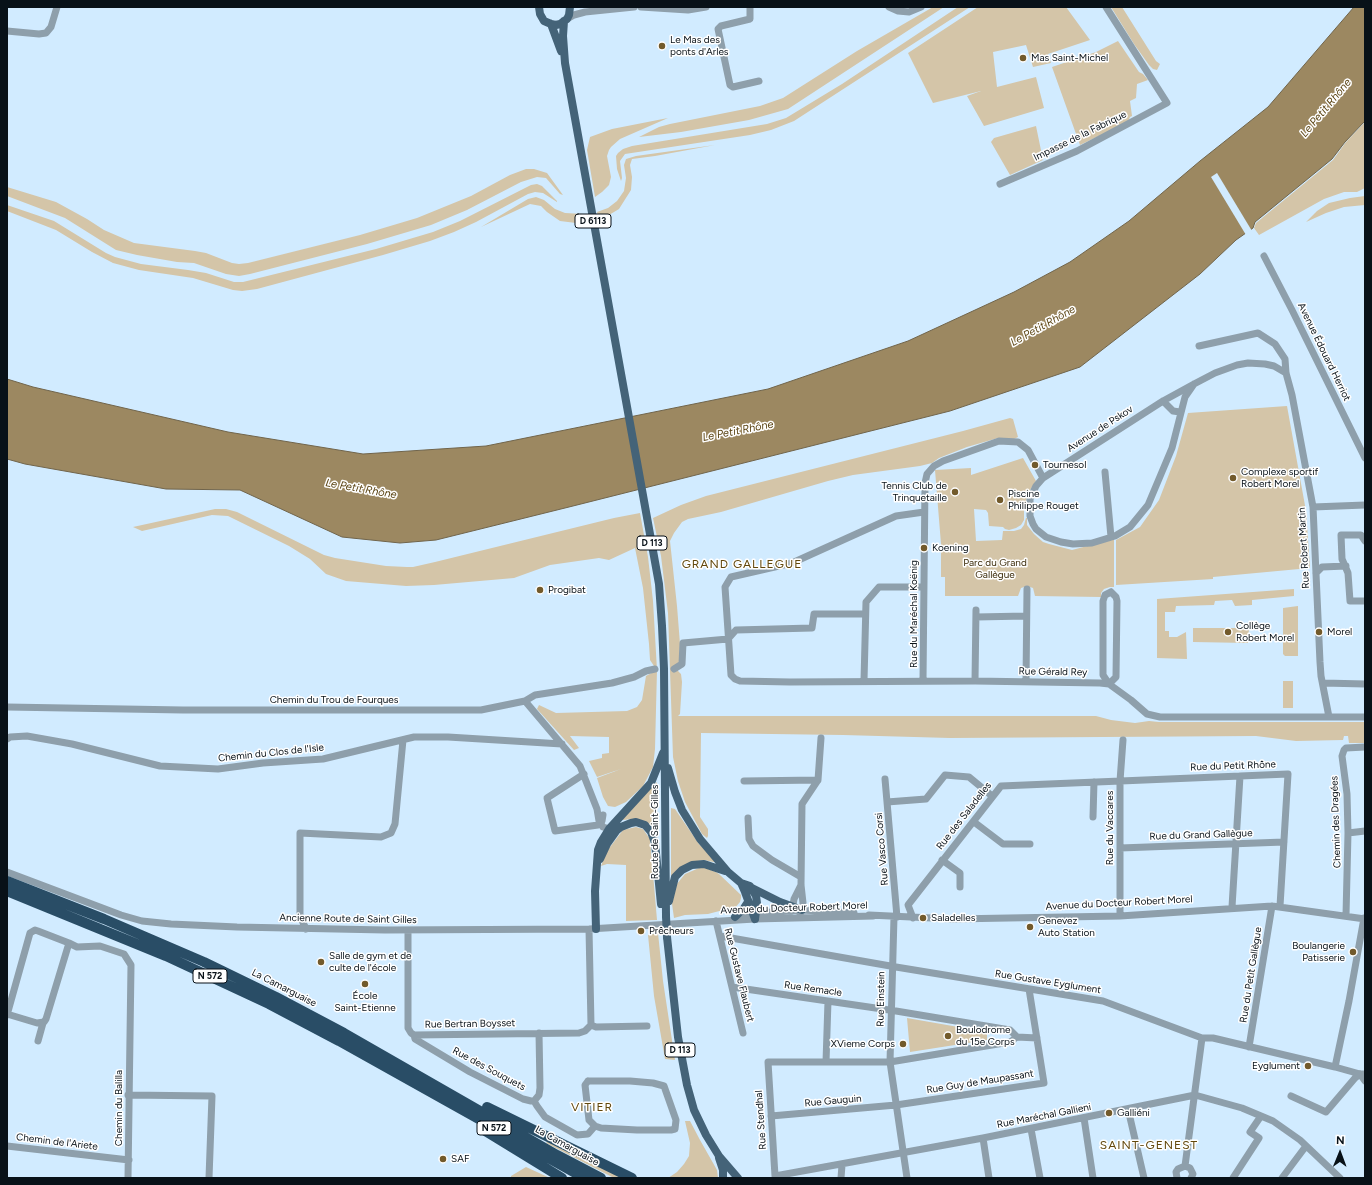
<!DOCTYPE html>
<meta charset="utf-8">
<style>
body{margin:0}
#map{position:relative;width:1372px;height:1185px;overflow:hidden;background:#d1ebff;font-family:Figtree,sans-serif}
canvas{display:block}
.frame{position:absolute;inset:0;border:8px solid #081118;pointer-events:none}
.north{position:absolute;left:1320px;top:1133px;width:40px;height:40px;-webkit-text-stroke:3px #fff;paint-order:stroke;rotate:1deg;font-size:11px;font-weight:700;line-height:16px;text-align:center;color:#081118}
.north::after{content:'';display:block;margin:auto;width:14px;height:18px;background:#081118;clip-path:polygon(50% 0,100% 100%,50% 72%,0 100%)}
</style>
<div id="map">
<canvas width="1372" height="1185"></canvas>
<div class="frame"></div>
<div class="north">N</div>
</div>
<script>
const ctx = document.querySelector('canvas').getContext('2d');
ctx.lineJoin = 'round';
function fillPath(path, color) { ctx.fillStyle = color; ctx.fill(path, 'evenodd'); }
const poly = rows => new Path2D(rows.map(r => 'M' + r).join(''));
function strokePath(path, color, width, dash) { ctx.strokeStyle = color; ctx.lineWidth = width; ctx.lineCap = dash ? 'butt' : 'round'; ctx.setLineDash(dash || []); ctx.stroke(path); }
function drawText(font, color, halo, rows, align = 'center') {
  ctx.font = font + ' Figtree,sans-serif'; ctx.lineWidth = 3; ctx.setLineDash([]); ctx.textBaseline = 'middle'; ctx.strokeStyle = halo; ctx.fillStyle = color; for (const [text, x, y, turn = 0] of rows) {
    ctx.save(); ctx.translate(x, y); ctx.rotate((+turn || 0) * Math.PI / 180); ctx.textAlign = isNaN(turn) ? turn : align; if (halo) ctx.strokeText(text, 0, 0); ctx.fillText(text, 0, 0); ctx.restore();
  }
}
const green = poly([
 [933,7,944,7,788,109,749,120,681,132,639,137,659,127,670,124,760,106,783,98,857,51],
 [958,7,970,7,794,121,771,130,750,135,625,154,620,161,622,178,621,181,617,169,616,156,618,153,623,149,632,146,767,124,786,118,842,84],
 [978,7,1066,7,1090,40,1048,54,1051,63,1033,67,1026,45,993,52,997,87,1036,77,1044,108,984,126,967,96,981,91,933,103,908,53],
 [1111,7,1122,7,1156,61,1160,64,1157,70,1153,69,1149,65,1134,44],
 [1118,41,1139,72,1143,74,1148,80,1137,84,1136,98,1130,101,1132,116,1130,117,1128,122,1080,145,1052,67,1096,52],
 [668,118,620,139,611,147,609,150,607,156,611,177,609,185,602,192,595,197,587,150,590,137,612,129],
 [1365,122,1365,188,1357,192,1344,192,1324,199,1259,235,1254,228,1256,223,1333,160,1346,142],
 [1036,126,1043,160,1010,175,991,142,994,138],
 [715,145,655,156,632,159,630,165,632,177,631,190,619,209,599,221,597,212,608,208,617,201,624,191,626,178,624,165,626,159,636,156],
 [526,169,534,169,547,173,563,195,560,194,546,178,537,177,521,182,467,210,431,225,367,244,250,274,239,276,226,274,194,263,177,262,137,255,116,250,65,218,7,196,7,187,56,202,87,219,104,230,134,243,195,251,206,253,232,263,239,264,248,263,360,235,417,218,471,196,510,175],
 [537,184,542,186,557,201,557,202,543,193,535,192,528,194,476,222,454,232,430,241,383,255,257,289,242,291,233,290,193,278,139,270,113,263,92,252,56,230,7,211,7,205,54,221,106,253,115,257,141,264,188,270,206,273,234,282,243,282,376,249,433,232,460,221,531,185],
 [1365,196,1365,205,1344,207,1326,213,1306,222,1317,211,1329,203,1350,198],
 [536,197,544,200,555,209,565,213,584,214,586,222,581,226,576,223,560,221,547,212,541,206,530,204,481,227,528,199],
 [1287,406,1306,511,1310,568,1213,577,1213,579,1116,585,1116,540,1140,527,1159,500,1176,456,1188,413],
 [1010,418,1013,419,1018,437,1014,439,998,438,967,447,939,458,932,463,920,466,853,475,828,481,721,512,688,519,682,522,674,533,670,541,677,606,680,644,679,661,678,671,681,674,682,682,680,714,678,716,1096,716,1111,720,1135,723,1149,721,1159,722,1365,722,1365,743,1349,743,1348,736,1344,736,1343,740,1296,741,1256,736,950,738,843,735,701,733,700,817,708,829,708,836,707,838,702,834,685,802,678,781,673,757,668,613,661,556,653,518,681,505,706,496,963,431],
 [1023,458,1036,481,1028,493,1024,510,1024,520,1021,525,1016,528,1009,530,1005,529,1003,527,989,526,988,513,986,510,974,509,976,541,1002,540,1003,531,1014,531,1021,529,1024,525,1026,518,1027,518,1027,525,1034,534,1043,542,1049,544,1072,550,1114,539,1114,587,1110,587,1104,589,1101,593,1101,597,1035,596,1033,588,1027,586,1021,588,1018,596,945,596,945,577,941,577,941,544,935,470,971,468,971,475],
 [215,509,226,509,237,512,324,555,335,558,386,566,407,567,413,567,435,562,614,518,640,513,648,557,653,601,657,670,655,749,653,767,643,786,626,802,615,807,608,806,603,797,597,778,621,769,597,777,589,761,602,758,602,754,609,753,609,737,570,736,579,748,574,750,537,709,539,705,556,713,627,711,637,707,642,700,646,676,655,671,654,666,650,660,649,644,643,588,635,548,609,560,599,558,550,565,514,578,434,585,406,586,346,581,326,574,310,559,289,546,228,516,212,515,142,531,133,527],
 [1294,589,1294,596,1252,600,1252,605,1235,606,1232,600,1215,601,1214,605,1176,606,1175,612,1165,612,1165,631,1169,631,1169,637,1177,637,1186,632,1187,659,1157,658,1157,599],
 [1298,606,1298,656,1285,656,1283,654,1283,608],
 [1193,628,1249,628,1248,643,1193,642],
 [1283,681,1293,681,1293,708,1283,708],
 [657,782,656,827,654,828,648,823,633,819,623,820,623,818,629,811],
 [671,808,675,809,699,844,718,863,704,860,692,862,671,877],
 [636,827,643,829,650,839,657,920,626,921,626,865,607,864,601,866,607,851,623,830],
 [699,868,705,868,716,872,719,874,741,895,741,898,740,902,734,909,729,911,727,909,708,914,685,915,674,918,672,904,676,885,685,874],
 [658,933,663,981,675,1060,665,1059,654,996,648,935],
 [907,1018,987,1032,987,1040,910,1052],
 [685,1121,690,1121,700,1140,717,1170,718,1178,668,1178,677,1172,684,1164,689,1156,690,1143],
 [548,1141,626,1178,614,1178,546,1143],
 [526,1167,550,1178,511,1178,511,1176]
]);
const water = poly([
 [1354,7,1365,7,1365,121,1345,142,1332,159,1255,222,1253,228,1236,240,1200,274,1080,367,950,411,569,507,436,540,400,543,342,537,240,490,166,489,25,464,7,459,7,379,33,387,228,432,363,454,486,446,768,389,908,341,1014,292,1070,262,1129,221,1200,161,1268,107,1354,7]
]);
const pier = poly([
 [1217,173,1252,231,1246,235,1211,177]
]);
const minor = poly([
 [641,7,688,10,706,7],
 [750,7,750,19,721,26,718,29,730,85,733,87,759,81],
 [889,7,898,11,909,12,921,7],
 [567,19,574,15,585,12,634,7],
 [7,31,39,34,46,33,51,27,57,7],
 [1000,184,1077,151,1167,103,1106,7],
 [1264,256,1292,310,1365,458],
 [1199,346,1258,333,1275,344,1285,359,1286,373,1292,395,1313,507,1320,662,1321,676,1329,717],
 [1194,384,1185,397,1172,448,1148,505,1130,527,1115,536,1092,543,1073,544,1061,542,1046,537,1036,529,1033,524,1030,516,1030,499,1036,486,1043,478,1163,401,1194,384,1215,373,1237,365,1248,363,1265,364,1274,366,1286,373],
 [1163,401,1173,411,1180,412],
 [1105,472,1111,537],
 [1313,507,1365,505],
 [924,512,896,516,792,563,731,577,725,587,731,675,735,679,740,681,790,682,975,681,1100,683,1109,684,1131,700,1147,714,1160,717,1365,717],
 [1365,541,1361,535,1341,535,1342,559,1348,573,1350,601,1365,601],
 [1316,573,1322,567,1346,566],
 [1111,592,1116,597,1117,601,1116,677,1109,684,1103,675,1103,601,1105,595,1111,592],
 [976,617,1026,616],
 [674,669,682,664,683,643,728,639,736,630,812,628,814,614,865,614],
 [864,681,866,602,879,587,924,587],
 [923,681,925,483,927,474,934,466,943,461,999,441,1018,442,1028,450,1043,478],
 [975,681,976,610],
 [1026,682,1027,589],
 [1323,683,1365,684],
 [525,701,580,766,597,809,599,821,603,827,613,830],
 [7,707,183,710,481,710,525,701,535,695,612,683,634,677,646,671,655,669],
 [7,739,10,737,27,736,72,744,160,766,218,769,263,763,323,759,414,737,448,737,562,744],
 [584,774,547,798,555,831,598,825,602,821,603,815],
 [885,779,897,917],
 [744,781,818,780],
 [887,802,926,799,945,775,969,777,992,796],
 [1093,817,1094,782],
 [748,818,749,839,753,846,772,860,801,877],
 [974,822,1003,844,1030,844],
 [1348,833,1365,831],
 [1120,848,1284,842],
 [942,860,960,873,960,887],
 [7,872,121,915,142,921,171,924,237,927,385,930,589,929,755,919,873,916],
 [1232,907,1240,776],
 [792,911,794,899,801,885],
 [800,913,802,910,803,903,801,885,802,804,818,780,821,738],
 [869,915,953,919,1120,916,1272,906,1365,919],
 [1346,915,1348,833,1347,794,1342,756,1344,750,1346,748,1365,747],
 [1120,916,1120,781,1123,740],
 [735,917,757,913,802,910,854,913],
 [894,917,890,1062,907,1178],
 [913,918,908,905,1001,786,1288,774,1280,906],
 [716,921,743,1033],
 [306,929,300,916,300,833,381,837,391,833,395,824,403,740],
 [408,930,408,1028,411,1033,414,1035,579,1033,585,1031,591,1025,589,929],
 [720,936,896,967,1103,1001,1202,1038,1213,1038,1335,1067,1360,1074,1365,1074],
 [69,943,77,947,100,946,124,954,131,965,128,1178],
 [732,987,896,1011,1010,1030,1017,1037],
 [7,1015,30,933,35,930,38,931,69,943,46,1019,44,1022,37,1023,7,1014],
 [591,1025,596,1027,647,1026],
 [414,1035,415,1039,470,1072,523,1099,531,1101,534,1101,539,1095,540,1088,539,1033],
 [1037,1038,1017,1037,1010,1042,890,1062,768,1062,775,1176,983,1138,1195,1095,1242,1108,1273,1121,1300,1140,1340,1178],
 [38,1041,43,1023],
 [1249,1047,1272,906],
 [826,1062,828,1001],
 [1335,1067,1349,1001,1364,918],
 [1360,1074,1365,1081],
 [588,1081,630,1081,653,1083,664,1086,676,1120,675,1129,671,1130,637,1130,601,1128,595,1126,589,1120,585,1085,588,1081],
 [128,1095,212,1096,209,1178],
 [1291,1096,1326,1112,1355,1078,1360,1074],
 [534,1101,537,1106,545,1117,577,1135,588,1134,595,1126],
 [1128,1109,1144,1178],
 [771,1116,896,1105,1044,1083,1029,989],
 [1084,1118,1093,1178],
 [1031,1129,1040,1178],
 [983,1138,989,1178],
 [7,1146,129,1160],
 [1185,1166,1202,1038],
 [841,1178,842,1165],
 [1177,1178,1176,1172,1178,1169,1185,1166,1190,1168,1193,1174,1191,1178],
 [1233,1178,1259,1138,1250,1132,1261,1116],
 [1282,1178,1306,1146]
]);
const major = poly([
 [539,7,540,14,544,21,551,24,556,25,560,24,567,19,569,15,570,7],
 [564,21,563,36,565,63,659,584,662,626,664,669,666,916],
 [551,24,561,51],
 [668,768,675,792,682,810,700,839,728,872,741,883,750,886,756,896,757,903,755,919],
 [600,859,607,844,617,830,621,827,631,823,636,822,645,825,651,832,655,843,661,904],
 [741,883,745,892,755,919],
 [750,887,780,902,802,910],
 [669,901,675,877,682,870,692,865,704,864,725,871],
 [735,917,744,908,748,902],
 [596,929,595,891,598,850,601,842,609,829,651,783,663,753],
 [667,937,678,1037,687,1085,694,1110,706,1135,719,1156,738,1178],
 [719,1158,723,1170,723,1178]
]);
const highway = poly([
 [7,881,104,919,204,962,276,997,344,1033,557,1155,601,1178],
 [7,891,166,956,269,1004,339,1041,584,1178],
 [487,1107,632,1178],
 [482,1129,562,1178]
]);
const majorBridge = poly([
 [666,916,667,937]
]);
const markers = [
 [662,46,4,"#725a2b"],
 [1023,58,4,"#725a2b"],
 [1035,465,4,"#725a2b"],
 [1233,478,4,"#725a2b"],
 [955,492,4,"#725a2b"],
 [1000,500,4,"#725a2b"],
 [924,548,4,"#725a2b"],
 [540,590,4,"#725a2b"],
 [1228,632,4,"#725a2b"],
 [1319,632,4,"#725a2b"],
 [923,918,4,"#725a2b"],
 [1030,927,4,"#725a2b"],
 [641,931,4,"#725a2b"],
 [1353,952,4,"#725a2b"],
 [321,962,4,"#725a2b"],
 [365,984,4,"#725a2b"],
 [948,1036,4,"#725a2b"],
 [903,1044,4,"#725a2b"],
 [1308,1066,4,"#725a2b"],
 [1109,1113,4,"#725a2b"],
 [443,1159,4,"#725a2b"]
];
const shields = [
 [593,221,36],
 [652,543,30],
 [210,976,34],
 [680,1050,30],
 [494,1128,34]
];
const shieldNames = [
 ["D 6113",593,221],
 ["D 113",652,543],
 ["N 572",210,976],
 ["D 113",680,1050],
 ["N 572",494,1128]
];
const poiNames = [
 ["Le Mas des",670,40],
 ["ponts d'Arles",670,52],
 ["Mas Saint-Michel",1031,58],
 ["Tournesol",1043,465],
 ["Complexe sportif",1241,472],
 ["Robert Morel",1241,484],
 ["Tennis Club de",947,486,"right"],
 ["Trinquetaille",947,498,"right"],
 ["Piscine",1008,494],
 ["Philippe Rouget",1008,506],
 ["Koening",932,548],
 ["Progibat",548,590],
 ["Collège",1236,626],
 ["Robert Morel",1236,638],
 ["Morel",1327,632],
 ["Saladelles",931,918],
 ["Genevez",1038,921],
 ["Auto Station",1038,933],
 ["Prêcheurs",649,931],
 ["Boulangerie",1345,946,"right"],
 ["Patisserie",1345,958,"right"],
 ["Salle de gym et de",329,956],
 ["culte de l'école",329,968],
 ["École",365,996,"center"],
 ["Saint-Etienne",365,1008,"center"],
 ["Boulodrome",956,1030],
 ["du 15e Corps",956,1042],
 ["XVieme Corps",895,1044,"right"],
 ["Eyglument",1300,1066,"right"],
 ["Galliéni",1117,1113],
 ["SAF",451,1159]
];
const streetNames = [
 ["Impasse de la Fabrique",1080,136,-26],
 ["Avenue Édouard Herriot",1324,352,64],
 ["Avenue de Pskov",1100,429,-33],
 ["Rue Robert Martin",1304,548,-93],
 ["Rue du Maréchal Koënig",914,614,-90],
 ["Rue Gérald Rey",1053,672,1],
 ["Chemin du Trou de Fourques",334,700],
 ["Chemin du Clos de l'Isle",271,753,-6],
 ["Rue du Petit Rhône",1233,766,-2],
 ["Rue des Saladelles",964,816,-52],
 ["Chemin des Dragées",1336,822,-92],
 ["Rue du Vaccares",1110,828,-90],
 ["Route de Saint-Gilles",655,832,-90],
 ["Rue du Grand Gallègue",1201,835,-2],
 ["Rue Vasco Corsi",882,849,-95],
 ["Avenue du Docteur Robert Morel",1119,903,-3],
 ["Avenue du Docteur Robert Morel",794,908,-2],
 ["Ancienne Route de Saint Gilles",348,919,1],
 ["Rue Gustave Flaubert",739,975,76],
 ["Rue du Petit Gallègue",1251,975,-81],
 ["Rue Gustave Eyglument",1048,982,9],
 ["La Camarguaise",284,988,27],
 ["Rue Remacle",813,989,8],
 ["Rue Einstein",881,999,-89],
 ["Rue Bertran Boysset",470,1024,-1],
 ["Rue des Souquets",489,1069,28],
 ["Rue Guy de Maupassant",980,1082,-9],
 ["Rue Gauguin",833,1101,-5],
 ["Chemin du Balilla",119,1108,-90],
 ["Rue Maréchal Gallieni",1044,1116,-11],
 ["Rue Stendhal",761,1120,-94],
 ["Chemin de l'Ariete",57,1142,7],
 ["La Camarguaise",567,1146,29]
];
const parkNames = [
 ["Parc du Grand",995,563],
 ["Gallègue",995,575]
];
const waterNames = [
 ["Le Petit Rhône",1326,108,-50],
 ["Le Petit Rhône",1043,326,-29],
 ["Le Petit Rhône",738,431,-11],
 ["Le Petit Rhône",361,489,10]
];
const quarterNames = [
 ["GRAND GALLEGUE",742,564],
 ["VITIER",592,1107],
 ["SAINT-GENEST",1149,1145]
];
fillPath(green, '#d4c5a8');
fillPath(water, '#9c8861');
strokePath(water, '#70644b', 1);
fillPath(pier, '#d1ebff');
strokePath(minor, '#8e9fab', 7);
strokePath(major, '#446378', 8);
strokePath(highway, '#294d66', 10);
strokePath(majorBridge, '#446378', 8);
for (const [x, y, r, color] of markers) { const dot = new Path2D(); dot.arc(x, y, r, 0, 2 * Math.PI); ctx.fillStyle = color; ctx.fill(dot); strokePath(dot, '#fff', 1.5); }
for (const [x, y, w] of shields) { const box = new Path2D(); box.roundRect(x - w / 2, y - 7, w, 14, 3); ctx.fillStyle = '#fff'; ctx.fill(box); strokePath(box, '#081118', 1); }
drawText('bold 9px', '#081118', null, shieldNames);
drawText('10px', '#081118', '#fff', poiNames, 'left');
drawText('10px', '#081118', '#fff', streetNames);
drawText('10px', '#3a2a08', '#fff', parkNames);
drawText('italic 11px', '#5b4413', '#fff', waterNames);
ctx.letterSpacing = '1px';
drawText('12px', '#62480c', '#fff', quarterNames);
ctx.letterSpacing = '0px';
</script>
